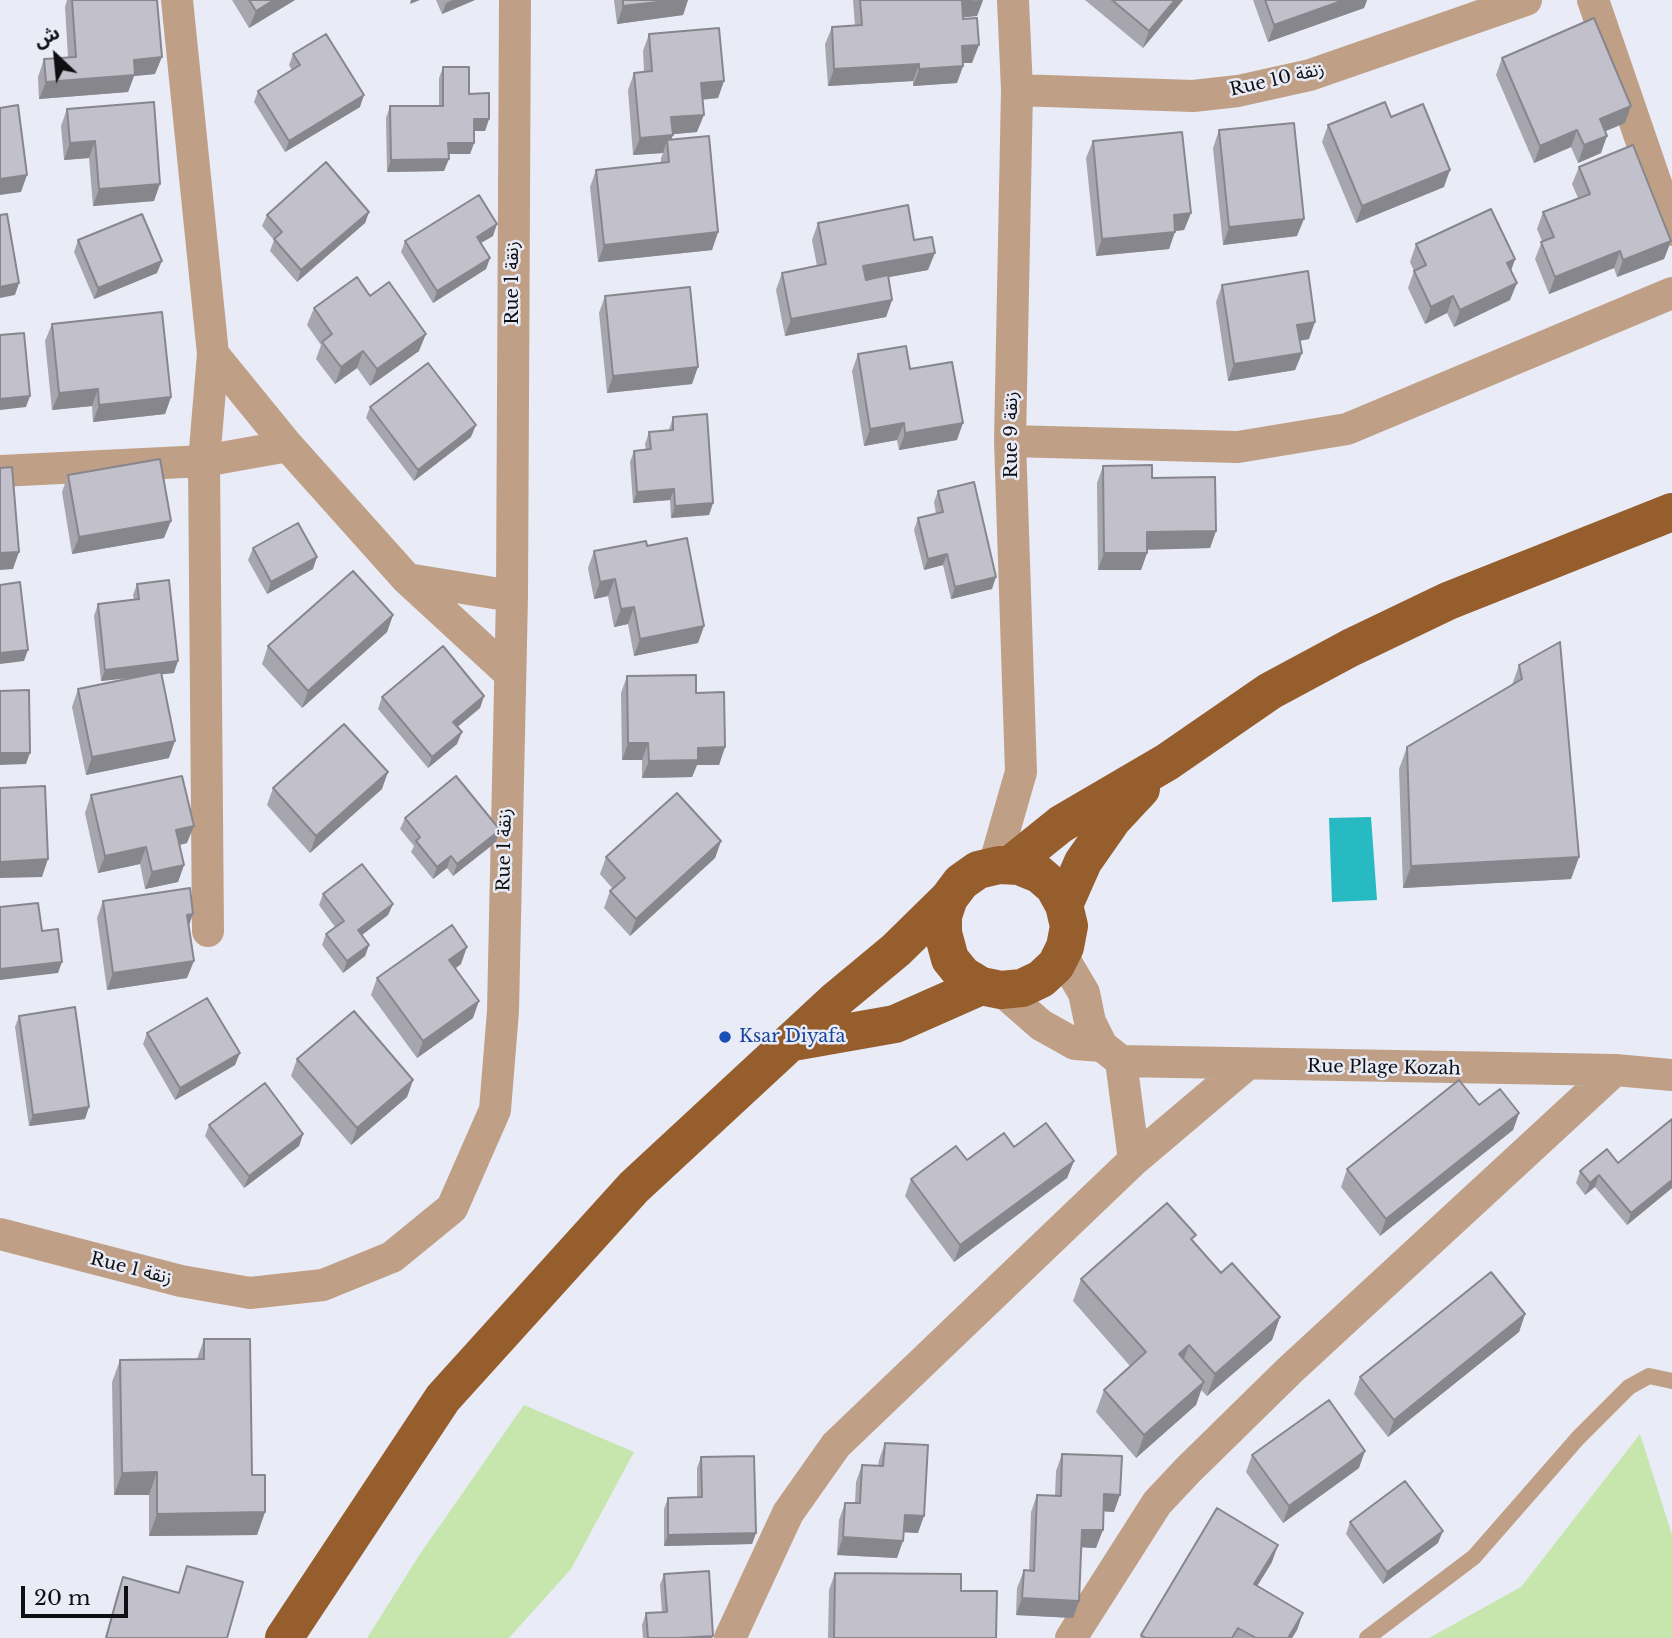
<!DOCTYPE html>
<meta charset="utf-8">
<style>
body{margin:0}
#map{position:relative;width:1672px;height:1638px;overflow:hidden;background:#e9ebf6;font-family:"Libre Baskerville","Noto Sans Arabic",serif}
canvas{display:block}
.north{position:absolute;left:21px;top:21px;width:70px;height:70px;-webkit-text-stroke:5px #e9ebf6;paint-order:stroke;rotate:334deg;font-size:19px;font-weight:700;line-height:28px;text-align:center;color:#0f1013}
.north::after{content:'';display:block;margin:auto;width:24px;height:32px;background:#0f1013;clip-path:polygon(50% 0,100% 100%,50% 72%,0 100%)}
.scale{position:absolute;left:21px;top:1586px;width:107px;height:32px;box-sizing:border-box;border:4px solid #0f1013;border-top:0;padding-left:9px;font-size:21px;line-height:24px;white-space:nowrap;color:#0f1013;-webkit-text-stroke:5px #e9ebf6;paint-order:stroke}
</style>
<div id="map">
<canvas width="1672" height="1638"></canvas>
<div class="north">ش</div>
<div class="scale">20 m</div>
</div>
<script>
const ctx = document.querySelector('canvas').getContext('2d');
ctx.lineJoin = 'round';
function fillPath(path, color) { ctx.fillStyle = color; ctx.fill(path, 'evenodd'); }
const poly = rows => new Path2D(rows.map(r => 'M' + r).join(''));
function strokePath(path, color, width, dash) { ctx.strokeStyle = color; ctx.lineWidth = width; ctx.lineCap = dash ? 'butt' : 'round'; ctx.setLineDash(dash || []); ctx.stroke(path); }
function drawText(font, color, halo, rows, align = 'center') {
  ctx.font = font + ' "Libre Baskerville","Noto Sans Arabic",serif'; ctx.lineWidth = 5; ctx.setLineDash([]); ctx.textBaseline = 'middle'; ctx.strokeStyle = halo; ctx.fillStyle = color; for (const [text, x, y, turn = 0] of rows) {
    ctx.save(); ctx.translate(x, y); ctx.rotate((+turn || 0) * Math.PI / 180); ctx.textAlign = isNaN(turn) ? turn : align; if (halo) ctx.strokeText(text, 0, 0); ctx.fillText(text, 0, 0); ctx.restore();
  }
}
const green = poly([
 [524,1405,634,1452,571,1569,509,1638,367,1638,420,1554],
 [1640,1434,1672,1535,1672,1638,1429,1638,1521,1587]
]);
const water = poly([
 [1371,817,1377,900,1332,902,1329,818]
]);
const service = poly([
 [1367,1638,1474,1557,1578,1438,1629,1387,1649,1376,1672,1381]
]);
const minor = poly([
 [177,0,213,354,204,461,208,931],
 [1593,0,1672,230],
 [1017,90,1193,96,1238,91,1310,75,1526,0],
 [213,354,288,446,407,579,508,672],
 [1010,441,1238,447,1347,429,1672,293],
 [0,471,204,461,288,446],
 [407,579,512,596],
 [994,866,1021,772,1010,441,1017,90,1013,0],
 [1001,990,1041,1025,1075,1044,1102,1046,1090,1022,1084,993,1061,954],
 [1102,1046,1121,1061,1615,1070,1672,1075],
 [1121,1061,1134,1160],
 [0,1234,181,1281,250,1293,323,1285,392,1257,452,1208,495,1110,503,1011,512,596,515,0],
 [730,1638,788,1513,836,1445,1134,1160,1245,1066],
 [1071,1638,1157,1503,1188,1470,1290,1370,1615,1070]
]);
const primary = poly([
 [1010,865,1061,824,1167,762,1270,691,1350,648,1448,601,1672,512],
 [1064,905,1083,862,1113,819,1141,789],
 [793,1042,895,1024,981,986],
 [284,1638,443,1398,634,1187,837,999,896,950,949,898,961,882,978,870,999,865,1019,866,1039,874,1054,887,1064,905,1069,926,1065,947,1056,965,1041,979,1022,988,1001,990,981,986,963,975,950,959,943,933,943,916,949,898]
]);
const wall = poly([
 [67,0,157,0,155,74,134,76,128,92,39,99,38,77,44,59,68,57,65,7],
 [232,0,295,0,249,28],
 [436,0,475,0,442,14],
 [614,0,688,0,683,15,617,24],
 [853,0,983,0,977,16,963,17,972,63,963,63,963,66,957,83,913,86,913,81,828,86,825,44,832,27,855,26],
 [1085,0,1183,0,1143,48],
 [1253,0,1367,0,1364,8,1268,42],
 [649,34,724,81,718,98,702,100,697,132,673,134,671,140,718,232,712,250,598,262,590,187,596,170,661,163,661,158,663,153,633,155,628,90,634,73,644,71,643,51],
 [293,54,360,107,285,152,254,102,258,91,292,70,289,65],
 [1502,58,1625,123,1605,131,1601,153,1578,163,1571,147,1534,163,1496,75],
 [443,67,469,94,489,119,485,131,474,131,474,143,470,154,448,154,444,171,387,172,386,118,390,106,439,106,439,78],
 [67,109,154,201,93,206,89,158,64,160,61,126],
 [1328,125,1444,187,1356,223,1322,142],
 [1219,130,1297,236,1223,245,1213,148],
 [1093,141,1191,213,1184,230,1175,231,1169,249,1096,256,1086,158],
 [1579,167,1671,241,1664,259,1617,277,1614,268,1549,294,1535,259,1542,241,1537,229,1543,212,1578,198,1572,184],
 [369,212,365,223,297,282,270,251,274,240,262,226,267,215],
 [818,223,914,240,928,270,888,277,892,300,886,317,785,336,776,290,782,273,817,266,812,240],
 [493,236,481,243,490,258,486,269,433,303,401,252,405,241],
 [78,240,157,273,94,299,74,252],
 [1416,244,1515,259,1511,271,1510,300,1454,327,1447,313,1425,324,1408,288,1414,271,1410,262],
 [1222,285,1309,339,1300,341,1302,353,1295,370,1228,381,1216,302],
 [370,296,419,351,370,386,357,368,335,384,316,359,321,345,307,325,314,308],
 [605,296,692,384,607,393,599,313],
 [52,324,171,397,165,414,93,422,92,406,52,410,45,341],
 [858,354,910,369,957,440,899,450,897,440,864,446,852,371],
 [370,407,471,437,414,481,366,418],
 [673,417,713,503,709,515,671,518,670,500,633,503,630,462,634,451,646,450,645,444,649,432,669,430],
 [1103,466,1152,478,1216,531,1210,548,1147,549,1147,553,1141,570,1098,570,1097,483],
 [68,475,164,538,72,554,62,492],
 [938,491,992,589,951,599,943,565,924,570,914,530,918,518,936,514,934,502],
 [647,546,704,626,698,643,634,656,628,624,614,627,608,596,594,599,588,568,594,551],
 [253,548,313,569,267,594,248,560],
 [137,584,174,673,162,674,169,758,86,775,72,707,78,689,139,677,101,681,94,616,98,604,134,600,133,595],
 [393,615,387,632,302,708,262,664,268,646],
 [1519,665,1579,857,1571,879,1403,888,1399,769,1407,747,1512,685],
 [627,676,696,693,725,747,719,765,697,765,692,777,642,778,642,760,622,760,621,693],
 [484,696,480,708,457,727,457,744,428,768,378,709,382,697],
 [273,788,382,789,310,853,267,805],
 [91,795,187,843,180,845,184,865,178,882,145,889,140,864,98,873,85,813],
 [405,818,500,830,496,842,453,876,447,868,433,879,411,852,414,846,400,829],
 [721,841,715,858,630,936,604,908,610,891,613,889,600,874,606,857],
 [323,894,393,904,388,915,362,935,369,945,365,956,343,973,322,945,326,934,335,927,319,905],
 [103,901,189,927,187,978,107,990,97,918],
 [461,964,456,968,473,1018,417,1058,371,995,377,978],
 [19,1016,85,1119,29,1126,15,1027],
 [147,1033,235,1065,175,1100,143,1044],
 [297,1059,413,1080,407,1097,351,1145,291,1076],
 [1479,1105,1519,1113,1513,1130,1380,1236,1341,1187,1347,1169],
 [1672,1119,1672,1188,1627,1225,1595,1187,1585,1195,1576,1183,1580,1171,1618,1163],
 [209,1125,303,1134,299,1146,244,1188,205,1136],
 [1014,1147,1074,1161,1067,1178,954,1262,905,1196,911,1179,967,1160],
 [1193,1242,1221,1273,1280,1317,1272,1340,1207,1396,1201,1390,1196,1405,1136,1458,1096,1412,1104,1390,1130,1366,1073,1301,1081,1279],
 [1525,1314,1519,1332,1388,1437,1354,1394,1360,1377],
 [204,1339,265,1512,257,1535,149,1536,149,1495,114,1495,112,1382,120,1360,197,1359],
 [885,1443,918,1533,904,1532,897,1558,837,1555,839,1520,845,1503,855,1503,856,1482,862,1465,878,1466,879,1460],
 [1062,1454,1114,1512,1104,1511,1096,1548,1081,1547,1079,1601,1073,1618,1016,1615,1017,1588,1024,1570,1029,1571,1031,1512,1037,1495,1055,1496,1056,1471],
 [1252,1455,1359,1468,1283,1523,1246,1472],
 [701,1457,756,1533,752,1544,664,1546,664,1509,668,1498,697,1497,697,1468],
 [1350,1522,1438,1543,1383,1584,1346,1534],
 [1272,1562,1257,1586,1303,1613,1297,1630,1292,1638,1140,1638,1141,1635],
 [187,1566,227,1638,105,1638,117,1594,123,1577,178,1593],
 [835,1573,996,1638,828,1638,829,1590],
 [664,1574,713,1636,712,1638,643,1638,642,1625,646,1613,662,1612,660,1585]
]);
const shadedWall = poly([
 [274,0,295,0,249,28,256,11],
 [411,0,420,0,410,4],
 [453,0,475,0,442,14,446,3],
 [675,0,688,0,683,15,617,24,623,6],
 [983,0,977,16,956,18,962,1],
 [1175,0,1183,0,1143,48,1149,31],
 [1344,0,1367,0,1364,8,1268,42,1274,25],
 [979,45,972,63,956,63,962,46],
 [162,57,155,74,134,76,128,92,39,99,46,82,134,60],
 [919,64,913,81,828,86,834,69],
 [963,66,957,83,913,86,919,69],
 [724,81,718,98,694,100,701,83],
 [364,95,360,107,285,152,289,141],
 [1631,106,1625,123,1594,136,1600,119],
 [704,115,697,132,665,135,671,117],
 [474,119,489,119,485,131,469,131],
 [1577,130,1571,147,1534,163,1540,146],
 [673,135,668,148,667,140,663,153,633,155,640,138],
 [1607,136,1601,153,1578,163,1584,145],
 [95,141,89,158,64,160,70,143],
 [448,143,474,143,470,154,444,154],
 [449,159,444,171,387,172,391,160],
 [1450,170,1444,187,1356,223,1362,206],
 [27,175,21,192,0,195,0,179],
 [160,184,154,201,93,206,99,189],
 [369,212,365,223,297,282,301,270],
 [1191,213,1184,230,1167,232,1174,215],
 [1304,219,1297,236,1223,245,1229,227],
 [497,224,493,236,472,248,477,237],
 [718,232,712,250,598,262,604,245],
 [1175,232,1169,249,1096,256,1102,239],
 [1671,241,1664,259,1617,277,1623,260],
 [1620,251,1614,268,1549,294,1555,277],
 [935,253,928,270,857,283,863,266],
 [490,258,486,269,433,303,437,291],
 [1515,259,1509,276,1507,263],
 [162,261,157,273,94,299,98,288],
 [19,283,15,295,0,298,0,287],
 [1517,283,1510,300,1454,327,1460,310],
 [1453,296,1447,313,1425,324,1431,307],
 [892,300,886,317,785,336,791,319],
 [1315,322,1309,339,1291,342,1297,325],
 [426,334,419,351,370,386,377,369],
 [363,351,357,368,335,384,341,367],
 [1302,353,1295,370,1228,381,1234,364],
 [698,367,692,384,607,393,613,376],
 [98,389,92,406,52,410,59,393],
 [30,396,26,407,0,410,0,399],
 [171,397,165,414,93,422,99,405],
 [904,423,897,440,864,446,870,429],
 [963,423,957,440,899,450,905,433],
 [476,425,471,437,414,481,418,470],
 [674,489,670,500,633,503,637,492],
 [713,503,709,515,671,518,675,506],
 [171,521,164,538,72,554,79,537],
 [1216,531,1210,548,1141,550,1147,532],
 [19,552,13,569,0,570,0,553],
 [1104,553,1147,553,1141,570,1098,570],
 [947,554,943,565,924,570,928,559],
 [317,557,313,569,267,594,271,582],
 [996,577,992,589,951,599,955,587],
 [615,579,608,596,594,599,600,582],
 [634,607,628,624,614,627,621,609],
 [393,615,387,632,302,708,308,691],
 [704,626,698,643,634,656,640,639],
 [28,650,24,661,0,664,0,653],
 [178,661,174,673,101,681,105,670],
 [484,696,480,708,449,734,453,722],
 [462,732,457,744,428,768,432,757],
 [175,741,169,758,86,775,92,757],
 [628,743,648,743,642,760,622,760],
 [725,747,719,765,697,765,692,777,642,778,649,761,698,748],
 [0,753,30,753,26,764,0,765],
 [388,772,382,789,310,853,316,836],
 [194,826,187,843,170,847,176,830],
 [500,830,496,842,453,876,457,864],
 [721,841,715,858,630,936,636,919],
 [146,847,140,864,98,873,105,856],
 [451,856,447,868,433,879,437,867],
 [1579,857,1571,879,1403,888,1411,866],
 [48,859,42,877,0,878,0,862],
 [184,865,178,882,145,889,152,872],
 [393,904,388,915,354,941,358,930],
 [193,914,187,931,187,915],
 [369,945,365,956,343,973,347,961],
 [467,947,461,964,443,977,449,960],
 [194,961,187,978,107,990,113,973],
 [62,962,58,973,0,980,0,969],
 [479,1001,473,1018,417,1058,423,1041],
 [240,1053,235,1065,175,1100,180,1088],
 [413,1080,407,1097,351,1145,357,1128],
 [89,1107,85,1119,29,1126,33,1115],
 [1519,1113,1513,1130,1380,1236,1386,1219],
 [303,1134,299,1146,244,1188,249,1176],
 [1074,1161,1067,1178,954,1262,960,1245],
 [1599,1175,1595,1187,1585,1195,1590,1183],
 [1672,1180,1672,1188,1627,1225,1631,1213],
 [1525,1314,1519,1332,1388,1437,1394,1420],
 [1280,1317,1272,1340,1207,1396,1215,1374],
 [1189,1345,1181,1367,1179,1354],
 [1204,1382,1196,1405,1136,1458,1144,1435],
 [1365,1451,1359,1468,1283,1523,1289,1506],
 [157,1472,149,1495,114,1495,122,1473],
 [1104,1494,1120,1495,1114,1512,1098,1511],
 [265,1512,257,1535,149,1536,157,1514],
 [905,1515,924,1516,918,1533,899,1532],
 [1082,1530,1103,1530,1096,1548,1076,1547],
 [1443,1531,1438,1543,1383,1584,1387,1572],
 [756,1533,752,1544,664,1546,668,1535],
 [843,1537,903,1541,897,1558,837,1555],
 [1278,1545,1272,1562,1248,1601,1254,1584],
 [1022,1598,1079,1601,1073,1618,1016,1615],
 [1303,1613,1297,1630,1292,1638,1288,1638],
 [713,1636,712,1638,679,1638]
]);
const building = poly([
 [72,0,157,0,162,57,134,60,135,75,46,82,44,59,76,57,72,0],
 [249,0,274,0,256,11,249,0],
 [623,0,675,0,623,6,623,0],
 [860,0,972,0,962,1,963,19,977,18,979,45,962,46,963,66,919,69,919,64,834,69,832,27,862,25,860,0],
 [1112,0,1175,0,1149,31,1112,0],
 [1265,0,1344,0,1274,25,1265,0],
 [1594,18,1631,106,1600,119,1607,136,1584,145,1577,130,1540,146,1502,58,1594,18],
 [719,28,724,81,701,83,704,115,671,117,673,135,640,138,634,73,652,71,649,34,719,28],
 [326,34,364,95,289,141,258,91,300,65,293,54,326,34],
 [443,67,469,67,469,94,489,93,489,119,474,119,474,143,448,143,449,159,391,160,390,106,443,106,443,67],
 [154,102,160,184,99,189,95,141,70,143,67,109,154,102],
 [1385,102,1391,117,1423,104,1450,170,1362,206,1328,125,1385,102],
 [18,105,27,175,0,179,0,108,18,105],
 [1294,123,1304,219,1229,227,1219,130,1294,123],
 [1182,132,1191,213,1174,215,1175,232,1102,239,1093,141,1182,132],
 [709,136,718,232,604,245,596,170,669,162,667,140,709,136],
 [1633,145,1671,241,1623,260,1620,251,1555,277,1541,242,1554,237,1543,212,1590,194,1579,167,1633,145],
 [326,162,369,212,301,270,274,239,282,232,267,215,326,162],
 [479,195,497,224,477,237,490,258,437,291,405,241,479,195],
 [908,205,914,240,932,237,935,253,863,266,866,280,888,275,892,300,791,319,782,273,826,264,818,223,908,205],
 [1491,209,1515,259,1507,263,1517,283,1460,310,1453,296,1431,307,1414,271,1426,265,1416,244,1491,209],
 [7,214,19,283,0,287,0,215,7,214],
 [142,214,162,261,98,288,78,240,142,214],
 [1308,271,1315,322,1297,325,1302,353,1234,364,1222,285,1308,271],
 [357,277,370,296,389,282,426,334,377,369,363,351,341,367,322,342,332,334,314,308,357,277],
 [690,287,698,367,613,376,605,296,690,287],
 [162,312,171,397,99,405,98,389,59,393,52,324,162,312],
 [24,333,30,396,0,399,0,335,24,333],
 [906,346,910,369,952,362,963,423,905,433,904,423,870,429,858,354,906,346],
 [428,363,476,425,418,470,370,407,428,363],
 [707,414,713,503,675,506,674,489,637,492,634,451,651,449,649,432,673,430,673,417,707,414],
 [160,459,171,521,79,537,68,475,160,459],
 [1152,465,1152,478,1215,477,1216,531,1147,532,1147,553,1104,553,1103,466,1152,465],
 [12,467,19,552,0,553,0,468,12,467],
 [974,482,996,577,955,587,947,554,928,559,918,518,943,512,938,491,974,482],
 [298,523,317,557,271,582,253,548,298,523],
 [687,538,704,626,640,639,634,607,621,609,615,579,600,582,594,551,646,541,647,546,687,538],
 [353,571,393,615,308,691,268,646,353,571],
 [169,580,178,661,105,670,98,604,139,599,137,584,169,580],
 [20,582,28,650,0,653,0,585,20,582],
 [1560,642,1579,857,1411,866,1407,747,1522,679,1519,665,1560,642],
 [443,646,484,696,453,722,462,732,432,757,382,697,443,646],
 [161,672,175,741,92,757,78,689,161,672],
 [696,675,696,693,724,692,725,747,698,748,698,760,649,761,648,743,628,743,627,676,696,675],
 [29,690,30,753,0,753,0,691,29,690],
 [344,724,388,772,316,836,273,788,344,724],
 [182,776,194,826,176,830,184,865,152,872,146,847,105,856,91,795,182,776],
 [456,776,500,830,457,864,451,856,437,867,416,841,420,837,405,818,456,776],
 [45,786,48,859,0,862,0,788,45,786],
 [677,793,721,841,636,919,610,891,625,878,606,857,677,793],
 [362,864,393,904,358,930,369,945,347,961,326,934,344,921,323,894,362,864],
 [190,888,193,914,187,915,194,961,113,973,103,901,190,888],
 [38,903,42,931,58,929,62,962,0,969,0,907,38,903],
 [452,925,467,947,449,960,479,1001,423,1041,377,978,452,925],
 [207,998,240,1053,180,1088,147,1033,207,998],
 [75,1007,89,1107,33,1115,19,1016,75,1007],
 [354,1011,413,1080,357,1128,297,1059,354,1011],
 [1459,1080,1479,1105,1500,1089,1519,1113,1386,1219,1347,1169,1459,1080],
 [265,1083,303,1134,249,1176,209,1125,265,1083],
 [1672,1119,1672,1180,1631,1213,1599,1175,1590,1183,1580,1171,1607,1149,1618,1163,1672,1119],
 [1046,1123,1074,1161,960,1245,911,1179,956,1146,967,1160,1004,1133,1014,1147,1046,1123],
 [1167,1203,1196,1235,1191,1239,1221,1273,1232,1263,1280,1317,1215,1374,1189,1345,1179,1354,1204,1382,1144,1435,1104,1390,1146,1352,1081,1279,1167,1203],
 [1491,1272,1525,1314,1394,1420,1360,1377,1491,1272],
 [204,1339,250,1339,252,1475,265,1475,265,1512,157,1514,157,1472,122,1473,120,1360,204,1359,204,1339],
 [1329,1400,1365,1451,1289,1506,1252,1455,1329,1400],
 [885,1443,928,1445,924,1516,905,1515,903,1541,843,1537,845,1503,860,1503,862,1465,883,1466,885,1443],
 [1062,1454,1122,1456,1120,1495,1104,1494,1103,1530,1082,1530,1079,1601,1022,1598,1024,1570,1034,1571,1037,1495,1061,1496,1062,1454],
 [754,1456,756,1533,668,1535,668,1498,702,1497,701,1457,754,1456],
 [1405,1481,1443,1531,1387,1572,1350,1522,1405,1481],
 [1217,1508,1278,1545,1254,1584,1303,1613,1288,1638,1256,1638,1238,1628,1232,1638,1146,1638,1141,1635,1217,1508],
 [187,1566,243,1582,227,1638,106,1638,123,1577,179,1593,187,1566],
 [709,1571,713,1636,679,1638,648,1638,646,1613,667,1612,664,1574,709,1571],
 [835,1573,961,1574,961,1591,997,1591,996,1638,834,1638,835,1573]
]);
const markers = [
 [725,1037,7,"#1a4fb4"]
];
const streetNames = [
 ["Rue 10 زنقة",1277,80,-13],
 ["Rue 1 زنقة",513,283,-90],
 ["Rue 9 زنقة",1012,435,-90],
 ["Rue 1 زنقة",505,850,-89],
 ["Rue Plage Kozah",1384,1068,1],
 ["Rue 1 زنقة",131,1269,14]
];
const transitNames = [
 ["Ksar Diyafa",739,1037]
];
fillPath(green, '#c6e6ae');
fillPath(water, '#28bac3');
strokePath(service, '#bfa086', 16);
strokePath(minor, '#bfa086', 32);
strokePath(primary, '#965e2c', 38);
fillPath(wall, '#a7a5ae');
fillPath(shadedWall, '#88868d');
fillPath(building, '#c2c0ca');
strokePath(building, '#88868d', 2);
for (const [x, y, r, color] of markers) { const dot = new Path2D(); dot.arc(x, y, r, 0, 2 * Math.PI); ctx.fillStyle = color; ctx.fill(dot); strokePath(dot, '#e9ebf6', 2.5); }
drawText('18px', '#0f1013', '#e9ebf6', streetNames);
drawText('18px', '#164399', '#e9ebf6', transitNames, 'left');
</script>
